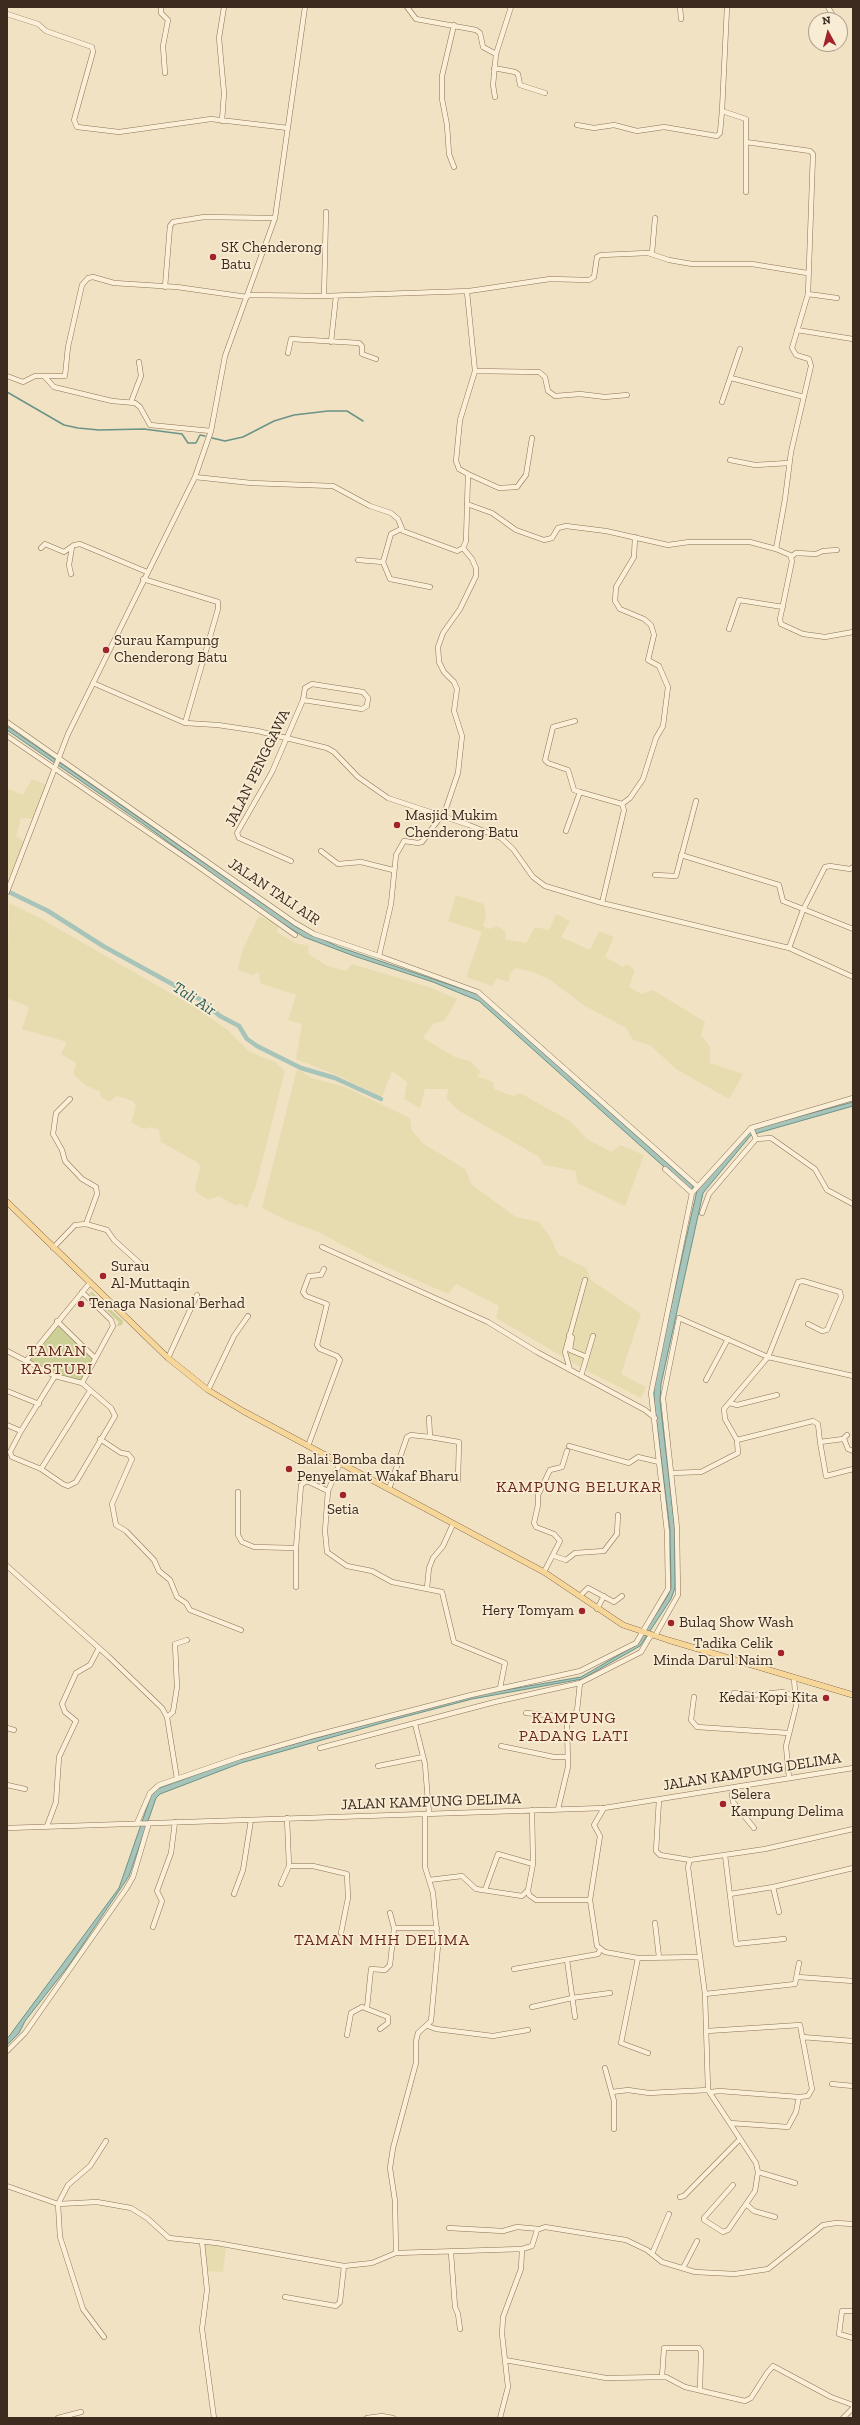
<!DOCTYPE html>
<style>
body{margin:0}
#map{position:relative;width:860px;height:2425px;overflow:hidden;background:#f1e2c3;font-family:"Zilla Slab",serif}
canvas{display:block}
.frame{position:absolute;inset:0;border:8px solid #3c2b1e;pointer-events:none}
.north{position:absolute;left:808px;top:12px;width:40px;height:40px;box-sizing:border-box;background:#f8ecd4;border:1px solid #ad9f8b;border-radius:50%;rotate:353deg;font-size:11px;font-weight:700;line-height:16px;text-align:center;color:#3c2b1e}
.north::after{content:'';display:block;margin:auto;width:14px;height:18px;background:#a0242a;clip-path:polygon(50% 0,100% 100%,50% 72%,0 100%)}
</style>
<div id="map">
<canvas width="860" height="2425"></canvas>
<div class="frame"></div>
<div class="north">N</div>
</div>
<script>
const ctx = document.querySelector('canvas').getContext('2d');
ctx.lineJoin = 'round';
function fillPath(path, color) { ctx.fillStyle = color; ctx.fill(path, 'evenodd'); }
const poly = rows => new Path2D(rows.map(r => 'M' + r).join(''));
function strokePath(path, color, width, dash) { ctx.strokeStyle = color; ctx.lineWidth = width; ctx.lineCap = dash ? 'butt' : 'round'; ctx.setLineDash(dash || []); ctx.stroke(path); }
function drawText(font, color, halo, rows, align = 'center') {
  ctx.font = font + ' "Zilla Slab",serif'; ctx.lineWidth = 3.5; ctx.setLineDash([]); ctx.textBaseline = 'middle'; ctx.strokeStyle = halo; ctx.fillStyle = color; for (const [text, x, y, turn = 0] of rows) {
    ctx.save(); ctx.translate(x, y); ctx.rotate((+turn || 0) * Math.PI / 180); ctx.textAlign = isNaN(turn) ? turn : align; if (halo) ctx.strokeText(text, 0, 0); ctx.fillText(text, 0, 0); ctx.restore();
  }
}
const farmland = poly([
 [32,779,47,785,34,819,21,818,16,836,25,842,10,876,7,875,7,788,23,795],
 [456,895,484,904,486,915,483,926,490,929,497,926,506,932,505,939,526,943,535,927,549,930,556,914,570,921,561,937,590,950,599,931,614,937,605,957,623,967,627,964,635,970,629,987,642,994,653,990,705,1022,701,1035,710,1047,710,1063,743,1074,729,1099,676,1069,650,1045,633,1040,626,1028,585,1006,550,980,533,972,515,968,510,974,509,982,497,978,492,986,466,977,482,932,448,921],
 [9,903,40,918,196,1008,228,1030,250,1052,275,1062,285,1071,256,1185,247,1208,240,1204,236,1206,219,1196,208,1200,196,1192,195,1189,200,1167,197,1162,161,1142,159,1130,152,1127,144,1129,131,1122,136,1106,133,1101,117,1096,109,1102,100,1096,101,1092,85,1085,73,1074,76,1063,61,1054,67,1042,22,1029,29,1007,7,998],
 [259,916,278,924,277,932,295,943,309,946,308,954,328,966,346,971,352,964,429,987,457,999,447,1017,444,1021,434,1023,423,1038,455,1057,470,1061,481,1072,477,1076,493,1082,494,1089,513,1096,520,1093,570,1121,587,1139,612,1152,620,1145,644,1155,625,1206,577,1183,576,1171,544,1165,539,1157,458,1110,446,1098,449,1089,425,1089,420,1108,404,1099,407,1082,392,1071,382,1097,339,1076,296,1059,302,1024,288,1020,296,995,260,983,259,972,252,975,238,970,242,951],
 [297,1069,312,1078,345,1087,410,1118,412,1131,424,1144,465,1169,472,1185,516,1217,539,1222,550,1237,558,1254,586,1268,591,1280,641,1314,621,1374,646,1387,641,1398,589,1372,496,1318,499,1306,456,1284,448,1294,375,1262,318,1232,288,1221,262,1208],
 [203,2243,226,2247,223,2272,207,2271]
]);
const green = poly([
 [92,1292,123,1321,122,1325,117,1326,119,1322,89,1293],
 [57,1321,95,1358,82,1383,55,1376,26,1361]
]);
const water = poly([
 [7,726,298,928,339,947,477,994,693,1186,691,1191,479,1001,433,982,354,956,304,937,265,912,142,823,7,730,7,726],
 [853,1102,853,1106,751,1135,703,1193,661,1384,660,1401,675,1530,675,1588,671,1599,640,1646,582,1679,472,1699,396,1719,241,1763,160,1794,156,1798,129,1876,69,1965,25,2021,19,2033,7,2045,7,2039,119,1888,152,1793,157,1789,242,1758,471,1696,581,1677,636,1645,667,1597,671,1588,670,1530,654,1401,654,1383,697,1190,748,1130,853,1102]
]);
const stream = poly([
 [7,392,64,425,78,428,99,430,144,429,182,434,188,443,196,443,200,435,205,436],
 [212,438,225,441,243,437,274,421,294,415,328,411,347,411,363,421]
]);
const canal = poly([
 [7,891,48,911,103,946,203,1001,220,1016,239,1026,247,1039,257,1046,301,1068,335,1078,381,1099]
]);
const minor = poly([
 [161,7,161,13,168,20,163,46,165,73],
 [407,7,416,19,476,30,480,33,483,47,496,54],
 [680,7,681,19],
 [727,7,722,111,746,119,746,192],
 [828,7,832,14],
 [7,14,38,24,46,31,92,47,93,52,74,120,77,127,119,132,211,119,288,128],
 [494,68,515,72,518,74,520,85,545,93],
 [495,97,493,85,496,54,511,7],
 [222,121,224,93,219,38,224,7],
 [577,125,594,128,614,125,637,131,664,127,717,136,720,133,722,111],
 [746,142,810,151,813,154,808,294,792,348,796,355,809,359,811,366,791,452,785,499,776,549],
 [454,167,449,154,447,125,442,99,442,76,454,25],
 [652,253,655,218],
 [165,287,170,226,173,222,204,217,275,218],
 [467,292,475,371],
 [808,294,837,298],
 [247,295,324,296,469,291,550,279,589,280,594,277,597,257,601,255,648,253,669,260,692,264,752,264,807,273],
 [324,296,326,212],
 [797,330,853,339],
 [331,342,336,296],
 [288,353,291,339,359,343,362,346,362,354,376,359],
 [7,376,23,382,35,376,65,376,68,347,82,285,88,278,93,277,114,283,177,287,247,297],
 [44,376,54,387,112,401,135,403,140,407,150,425,211,431],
 [731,378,804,397],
 [131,402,141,376,139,362],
 [722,402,740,349],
 [730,460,755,465,789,463],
 [468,474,459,469,456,461,460,420,475,371,539,372,545,377,548,391,555,396,580,394,605,397,627,395],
 [195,477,251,483,333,486,370,506,391,513,398,519,403,531,457,551,463,548,466,541,468,474,499,488,517,487,526,475,532,438],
 [467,504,492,513,516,530,544,540,552,538,558,528,566,526,606,531,668,545,689,542,750,542,776,549,790,555,792,561,780,619,781,624,803,634,825,637,853,632],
 [41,548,45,544,64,552,74,545,80,544,147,572],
 [791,557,796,553,816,554,823,551,837,550],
 [358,560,383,562,391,534,401,529],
 [383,562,390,579,430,587],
 [71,574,69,565,72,547],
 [143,579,218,602,218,609,185,723],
 [729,629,739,600,783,607],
 [93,683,185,723,218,725,258,731,327,748,334,752,358,777,388,798,469,825,501,838,513,849,533,877,545,886,602,903,789,948,853,977],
 [575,721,553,727,545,760,548,763,568,770,574,790,580,792],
 [7,722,295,923,314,934,379,956,391,904,396,855,404,841,418,843,422,842,445,811,458,773,462,736,454,711,457,689,454,682,444,672,439,662,438,647,443,633,460,609,476,576,476,568,472,559,463,548],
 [7,736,196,865,295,935],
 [622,804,630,798,643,779,656,738,663,726,668,687,659,666,648,660,654,635,651,625,644,619,620,609,615,601,616,587,634,557,635,537],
 [566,831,580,792,622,804,624,810,602,903],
 [321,851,338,864,361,862,393,870],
 [681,855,779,885,783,901,853,929],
 [291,861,239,838,237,833,272,772,303,700,305,688,312,684,363,692,368,698,367,706,362,709,303,700],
 [655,875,676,876,696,801],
 [7,892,68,734,195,477,211,431,225,356,275,218,305,7],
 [789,948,803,910,825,867,830,866,850,869,853,867],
 [379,956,478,992,697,1186],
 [70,1099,56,1113,53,1134,62,1150,65,1161,82,1179,96,1187,97,1194,86,1224],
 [751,1128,756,1139],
 [756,1139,771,1138,815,1169,827,1190,853,1204],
 [665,1169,692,1193],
 [702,1213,709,1194,756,1139],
 [322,1247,488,1322,537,1352,645,1410,655,1418],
 [53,1248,75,1225,86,1224,107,1230,114,1240,146,1269],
 [57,1321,95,1358],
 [569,1335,572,1337,570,1350,587,1357],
 [7,1351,55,1376,21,1431,7,1425],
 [168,1358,197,1295],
 [26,1361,89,1284],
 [570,1370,565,1352,585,1280],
 [581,1376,593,1336],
 [706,1380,728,1339],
 [82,1383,113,1326,111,1320,82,1292],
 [208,1390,234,1336,248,1316],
 [7,1391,39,1404],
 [730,1403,737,1405,777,1395],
 [21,1431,10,1452,12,1457,41,1469,63,1484,68,1486,76,1482,115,1416,111,1408,82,1383,55,1376],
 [430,1437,459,1442,458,1480],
 [100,1439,121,1453,128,1454,132,1459,112,1504,116,1525,126,1531,154,1560,159,1571,170,1580,177,1597,186,1603,190,1610,241,1630],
 [844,1439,848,1449,853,1451],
 [737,1440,813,1421,818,1424,820,1442,843,1439,847,1435],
 [820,1442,826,1476,853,1469],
 [308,1446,340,1360,337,1356,320,1349,317,1345,327,1304,306,1296,303,1292,309,1276,321,1275,324,1269],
 [569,1446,629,1463,638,1457,659,1462],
 [340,1463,328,1491,325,1531,327,1552,347,1566,372,1571,392,1582,442,1592,454,1642,505,1663,500,1688],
 [41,1469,90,1391],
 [671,1473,701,1472,738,1453,737,1440,725,1419,724,1409,768,1357,798,1282,803,1281,840,1292,841,1297,827,1330,822,1331,808,1324],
 [389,1489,407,1437,411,1435,430,1437,429,1418],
 [238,1492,238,1535,242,1542,254,1547,296,1548],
 [554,1556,566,1560,575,1553,604,1551,617,1534,618,1515],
 [7,1566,108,1656,162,1708,167,1717,177,1779],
 [544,1572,560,1541,554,1534,536,1527,534,1523,538,1505,538,1495,550,1470,562,1467,567,1451],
 [296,1587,296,1548,301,1485,307,1481,328,1491],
 [427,1588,429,1568,433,1558,443,1546,453,1524],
 [580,1596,588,1588,614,1602,622,1596],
 [597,1609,604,1596],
 [655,1636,678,1595,677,1528,663,1398,679,1318,768,1357,853,1376],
 [734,1693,753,1695,783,1692,795,1696],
 [694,1697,691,1720,697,1727,788,1733],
 [526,1713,569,1717],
 [167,1717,173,1712,177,1687,175,1644,187,1640],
 [415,1724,425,1764,429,1814],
 [7,1728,14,1730],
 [501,1746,554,1757,568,1757],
 [320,1748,495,1702,580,1683,641,1652,651,1635],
 [378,1766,423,1757],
 [789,1778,786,1746,796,1706,794,1678],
 [7,1785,25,1789],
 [736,1787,732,1794,733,1802,754,1828],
 [659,1799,656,1851,660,1855,690,1860,765,1849,853,1829],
 [604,1808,594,1825,600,1836,590,1900,597,1946,605,1952,638,1958,700,1957],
 [558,1809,568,1767,567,1720,577,1711,580,1683],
 [137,1823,150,1793,159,1785,240,1757,313,1736,471,1695,580,1671,636,1643,668,1589,667,1532,651,1393,692,1193,751,1128,853,1098],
 [47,1826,56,1802,59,1757,76,1721,65,1712,62,1704,76,1673,90,1665,99,1648],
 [7,1828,604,1808,853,1768],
 [725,1855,736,1944,784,1939],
 [690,1860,688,1867,705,1994,708,2090,756,2163,758,2172,755,2191,728,2230,723,2232,704,2220,704,2218,733,2185],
 [289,1866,313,1866,347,1874,348,1898,341,1933],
 [429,1880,462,1876,476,1889,522,1896,528,1890,533,1864,532,1810],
 [281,1884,289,1866,287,1818],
 [773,1887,779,1912],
 [485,1890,498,1854,533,1864],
 [528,1890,529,1895,536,1900,590,1900],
 [234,1894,243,1870,251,1820],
 [730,1894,773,1887,853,1868],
 [390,1913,394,1928],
 [655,1923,659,1957],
 [153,1927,162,1901,157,1891,171,1853,175,1822],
 [638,1958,621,2043,648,2053],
 [567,1960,575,2017],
 [514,1969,598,1954,600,1950],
 [798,1977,853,1981],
 [705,1994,795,1984,799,1963],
 [532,2007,572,1998,610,1993],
 [367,2008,371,1969,385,1970,390,1965,394,1928,437,1928],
 [428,2026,436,2029,493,2036,528,2030],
 [707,2031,800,2025,812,2089,808,2096,799,2097],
 [347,2035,351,2013,362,2007,388,2017,388,2023,380,2029],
 [802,2037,853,2041],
 [7,2051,25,2033,126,1889,133,1877,149,1823],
 [605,2068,614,2101,614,2129],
 [832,2084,853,2086],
 [612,2092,628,2090,649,2093,708,2090],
 [710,2092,720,2091,799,2097,796,2112,788,2127,730,2123],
 [758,2172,795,2183],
 [7,2186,58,2204,97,2202,131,2208,147,2218,169,2238,217,2243,344,2266,372,2263,396,2253,522,2249,532,2246,537,2230,545,2227,626,2240,647,2250,662,2262,695,2272,735,2274,768,2269,823,2225,836,2223,853,2224],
 [680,2197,684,2196,739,2140],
 [746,2204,754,2211,775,2217],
 [449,2228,503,2231,517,2227,539,2229],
 [202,2242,207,2290,202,2329,214,2418],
 [396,2253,395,2201,390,2168,393,2148,416,2063,416,2041,418,2033,431,2021,438,1946,433,1893,425,1867,425,1814],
 [451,2253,455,2307,458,2314,460,2329],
 [652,2254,669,2214],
 [683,2268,697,2241],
 [285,2297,336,2306,340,2302,344,2266],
 [853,2311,842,2311,839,2334,853,2338],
 [104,2337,83,2309,60,2237,58,2204,68,2185,90,2166,106,2141],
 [505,2360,606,2378,666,2377,685,2387,745,2401,751,2398,767,2373,773,2366,831,2397,853,2405],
 [662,2377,664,2348,699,2348,701,2351,700,2390],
 [58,2418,81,2412],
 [367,2418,382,2416,393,2418],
 [500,2418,508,2387,502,2334,503,2317,521,2269,522,2249],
 [843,2418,853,2408]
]);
const major = poly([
 [7,1202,168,1358,208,1390,243,1411,544,1572,623,1625,668,1640,853,1695]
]);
const markers = [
 [213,257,4,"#a0242a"],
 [106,650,4,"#a0242a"],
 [397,825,4,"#a0242a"],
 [103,1276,4,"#a0242a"],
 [81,1304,4,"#a0242a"],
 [289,1469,4,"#a0242a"],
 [343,1495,4,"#a0242a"],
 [582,1611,4,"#a0242a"],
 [671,1623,4,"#a0242a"],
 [781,1653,4,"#a0242a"],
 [826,1698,4,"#a0242a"],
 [723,1804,4,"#a0242a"]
];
const poiNames = [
 ["SK Chenderong",221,248],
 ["Batu",221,265],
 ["Surau Kampung",114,641],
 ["Chenderong Batu",114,658],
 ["Masjid Mukim",405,816],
 ["Chenderong Batu",405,833],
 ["Surau",111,1267],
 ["Al-Muttaqin",111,1284],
 ["Tenaga Nasional Berhad",89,1304],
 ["Balai Bomba dan",297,1460],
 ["Penyelamat Wakaf Bharu",297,1477],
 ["Setia",343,1510,"center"],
 ["Hery Tomyam",574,1611,"right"],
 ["Bulaq Show Wash",679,1623],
 ["Tadika Celik",773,1644,"right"],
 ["Minda Darul Naim",773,1661,"right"],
 ["Kedai Kopi Kita",818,1698,"right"],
 ["Selera",731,1795],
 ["Kampung Delima",731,1812]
];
const streetNames = [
 ["JALAN PENGGAWA",258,768,-64],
 ["JALAN TALI AIR",274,892,34],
 ["JALAN KAMPUNG DELIMA",752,1772,-9],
 ["JALAN KAMPUNG DELIMA",431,1802,-2]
];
const waterNames = [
 ["Tali Air",194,999,33]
];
const neighbourhoodNames = [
 ["TAMAN",57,1351],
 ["KASTURI",57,1369],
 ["KAMPUNG BELUKAR",579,1487],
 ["KAMPUNG",574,1718],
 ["PADANG LATI",574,1736],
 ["TAMAN MHH DELIMA",382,1940]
];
fillPath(farmland, '#e7dcb0');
fillPath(green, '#ccd096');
fillPath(water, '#a6c4ba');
strokePath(water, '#6b9388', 1);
strokePath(stream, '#6b9388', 1.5);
strokePath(canal, '#a6c4ba', 4.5);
strokePath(minor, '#8d7258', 5.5);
strokePath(major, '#5b402d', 6);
strokePath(minor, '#fbefd7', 4.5);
strokePath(major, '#f6d699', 5.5);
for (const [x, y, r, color] of markers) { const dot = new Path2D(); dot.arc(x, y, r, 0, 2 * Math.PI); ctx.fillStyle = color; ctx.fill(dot); strokePath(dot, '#f8ecd4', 1.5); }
drawText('15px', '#3c2b1e', '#f8ecd4', poiNames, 'left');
drawText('15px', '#3c2b1e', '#f8ecd4', streetNames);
drawText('italic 16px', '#2c5d58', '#f8ecd4', waterNames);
ctx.letterSpacing = '1px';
drawText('16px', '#6c281a', '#f8ecd4', neighbourhoodNames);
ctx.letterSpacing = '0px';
</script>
